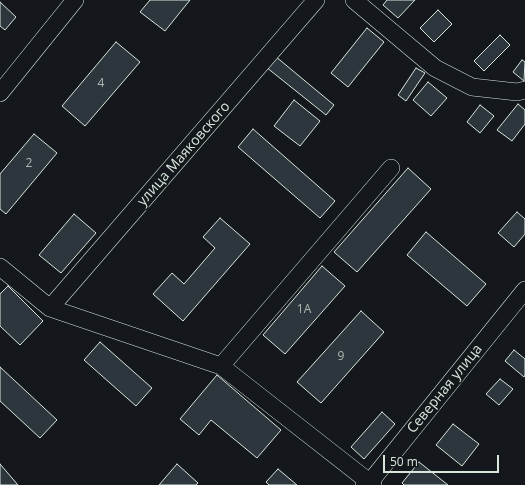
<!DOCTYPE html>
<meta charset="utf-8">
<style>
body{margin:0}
#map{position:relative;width:525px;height:485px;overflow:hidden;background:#14181c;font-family:"Open Sans",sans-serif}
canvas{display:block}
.scale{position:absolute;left:383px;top:455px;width:116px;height:18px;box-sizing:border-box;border:2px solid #d8e6dc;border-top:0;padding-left:5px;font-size:12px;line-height:14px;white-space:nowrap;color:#d8e6dc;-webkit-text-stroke:3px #14181c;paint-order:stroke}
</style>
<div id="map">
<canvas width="525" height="485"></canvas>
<div class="scale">50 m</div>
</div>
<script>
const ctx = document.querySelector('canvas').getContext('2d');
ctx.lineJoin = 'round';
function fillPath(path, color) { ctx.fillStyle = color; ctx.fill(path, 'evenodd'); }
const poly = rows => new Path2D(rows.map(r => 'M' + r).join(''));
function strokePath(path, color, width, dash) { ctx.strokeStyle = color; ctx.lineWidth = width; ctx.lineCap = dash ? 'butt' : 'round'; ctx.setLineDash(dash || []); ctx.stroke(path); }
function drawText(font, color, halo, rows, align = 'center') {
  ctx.font = font + ' "Open Sans",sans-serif'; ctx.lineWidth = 3; ctx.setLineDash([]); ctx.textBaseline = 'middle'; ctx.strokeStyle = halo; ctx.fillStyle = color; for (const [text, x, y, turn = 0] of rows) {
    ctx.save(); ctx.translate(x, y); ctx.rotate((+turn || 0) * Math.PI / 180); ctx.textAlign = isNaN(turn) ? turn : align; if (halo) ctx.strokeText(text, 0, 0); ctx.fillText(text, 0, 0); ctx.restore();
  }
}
const building = poly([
 [150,0,190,0,165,31,140,12,150,0],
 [387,0,415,0,398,18,383,5,387,0],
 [0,2,16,17,5,30,0,26,0,2],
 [438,10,452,24,434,42,420,28,438,10],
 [367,28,384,42,348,87,331,73,367,28],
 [500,35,510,45,484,71,474,61,500,35],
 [116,42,140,62,85,126,62,106,116,42],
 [275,56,334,105,326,115,266,67,275,56],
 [522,60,525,62,524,81,513,72,522,60],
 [416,68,425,73,406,101,398,95,416,68],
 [428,82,447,98,431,116,413,100,428,82],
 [294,100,320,121,300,146,274,126,294,100],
 [518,104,525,110,525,124,512,141,497,130,518,104],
 [480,105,494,116,480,133,467,122,480,105],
 [253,129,335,201,320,218,238,147,253,129],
 [34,134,57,153,6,214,0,209,0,174,34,134],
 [408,168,431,189,357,272,334,252,408,168],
 [517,212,525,219,525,234,514,247,498,233,517,212],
 [74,214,96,233,61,273,39,255,74,214],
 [220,218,250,244,183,321,153,294,172,273,184,284,215,248,203,237,220,218],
 [426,232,486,284,467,306,407,255,426,232],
 [322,266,345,286,285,354,263,335,322,266],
 [8,286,43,321,20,345,0,326,0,294,8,286],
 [361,311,384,332,321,403,297,382,361,311],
 [100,342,152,388,136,406,84,360,100,342],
 [514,350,525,359,525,375,524,377,505,361,514,350],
 [0,367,57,420,40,438,0,401,0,367],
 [217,375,281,430,257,458,211,420,199,435,180,419,217,375],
 [500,379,513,389,499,405,486,394,500,379],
 [382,412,395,424,364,459,351,447,382,412],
 [453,424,479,444,462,466,436,445,453,424],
 [419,462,448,485,404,485,402,483,419,462],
 [0,464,18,485,0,485,0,464],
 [177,464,198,483,196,485,159,485,177,464],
 [278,469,297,485,269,485,266,482,278,469]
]);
const minor = poly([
 [354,0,435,68,472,87,517,92,525,90],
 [0,93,75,0],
 [0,267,50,308,221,366,373,485],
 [50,308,316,0],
 [221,366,391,168],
 [364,485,370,482,525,290]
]);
const numberNames = [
 ["4",101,84],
 ["2",29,164],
 ["1А",304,310],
 ["9",341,357]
];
const streetNames = [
 ["улица Маяковского",184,154,-49],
 ["Северная улица",445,389,-51]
];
fillPath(building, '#2c363c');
strokePath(building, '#d8e6dc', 1);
strokePath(minor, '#d8e6dc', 18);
strokePath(minor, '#14181c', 17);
drawText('12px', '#adbab4', null, numberNames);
drawText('14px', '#d8e6dc', '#14181c', streetNames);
</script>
